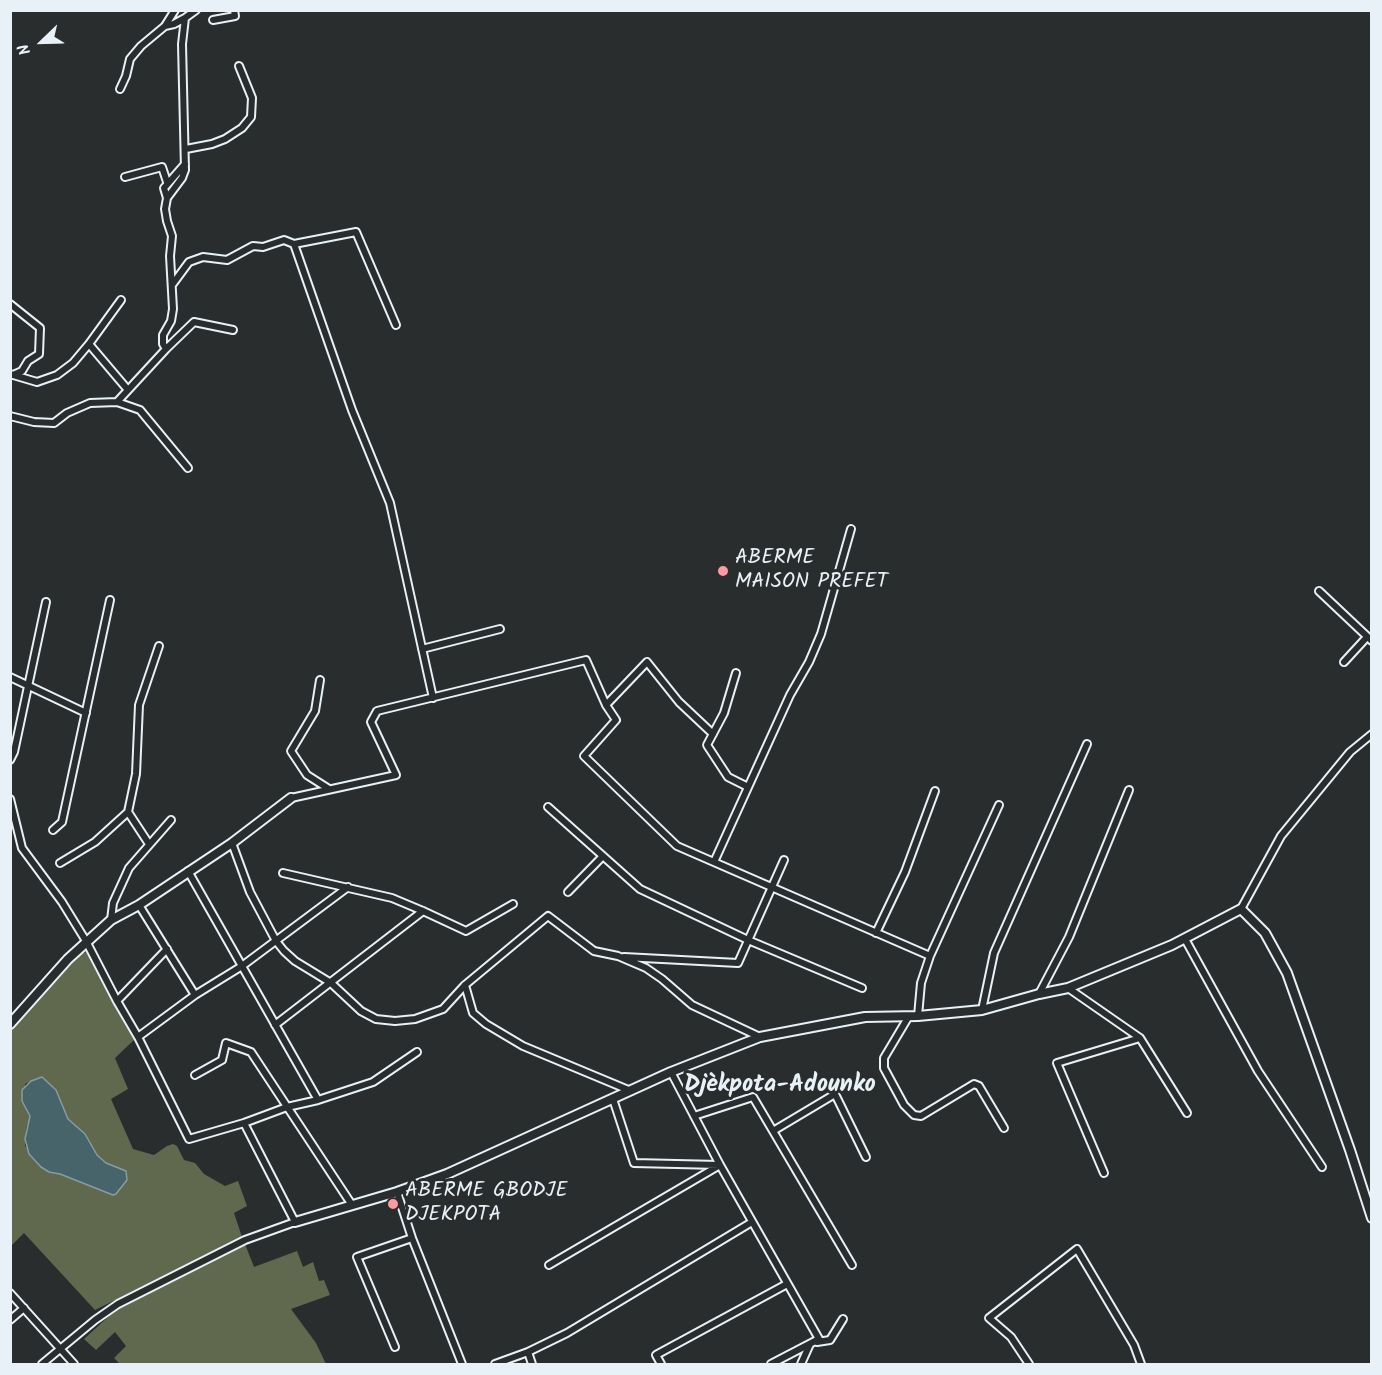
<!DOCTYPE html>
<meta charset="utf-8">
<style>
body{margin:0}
#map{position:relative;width:1382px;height:1375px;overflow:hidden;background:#2a2d2e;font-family:Kalam,sans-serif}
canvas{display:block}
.frame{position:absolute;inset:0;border:12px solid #e8f1f8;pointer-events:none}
.north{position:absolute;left:12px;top:12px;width:60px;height:60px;-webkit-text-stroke:4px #2a2d2e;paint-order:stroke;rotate:247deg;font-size:16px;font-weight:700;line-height:24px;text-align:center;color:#e8f1f8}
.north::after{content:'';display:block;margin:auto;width:21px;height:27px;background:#e8f1f8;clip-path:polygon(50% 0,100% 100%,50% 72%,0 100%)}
</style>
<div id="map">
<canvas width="1382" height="1375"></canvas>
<div class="frame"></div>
<div class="north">N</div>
</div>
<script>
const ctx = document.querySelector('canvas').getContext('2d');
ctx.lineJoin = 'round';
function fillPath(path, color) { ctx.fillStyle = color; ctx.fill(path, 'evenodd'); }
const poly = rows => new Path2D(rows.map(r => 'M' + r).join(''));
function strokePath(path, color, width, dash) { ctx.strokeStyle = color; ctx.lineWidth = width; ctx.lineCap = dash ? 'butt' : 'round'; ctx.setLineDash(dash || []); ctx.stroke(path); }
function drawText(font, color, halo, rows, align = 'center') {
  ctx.font = font + ' Kalam,sans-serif'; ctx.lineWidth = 6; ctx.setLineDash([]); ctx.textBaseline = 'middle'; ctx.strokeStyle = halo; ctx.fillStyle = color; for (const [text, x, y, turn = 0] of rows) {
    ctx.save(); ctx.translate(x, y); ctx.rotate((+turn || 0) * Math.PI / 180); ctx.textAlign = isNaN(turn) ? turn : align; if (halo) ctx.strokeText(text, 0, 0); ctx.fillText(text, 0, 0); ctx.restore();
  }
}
const green = poly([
 [87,952,135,1039,115,1058,128,1089,111,1099,133,1149,154,1155,167,1146,173,1144,177,1146,184,1160,195,1163,204,1174,225,1186,238,1181,247,1206,234,1213,242,1237,95,1310,24,1233,11,1246,10,1029,77,955],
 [37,1078,56,1090,68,1119,85,1134,97,1155,106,1163,126,1172,73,1179,60,1174,25,1146,26,1129,30,1116,27,1107,25,1084],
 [245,1244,254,1267,297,1251,303,1267,313,1262,319,1281,324,1280,330,1295,291,1309,316,1343,326,1364,120,1364,114,1358,126,1346,115,1332,96,1350,84,1339,119,1307]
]);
const water = poly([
 [42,1077,56,1090,68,1119,85,1134,97,1155,106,1163,126,1171,127,1180,116,1194,113,1195,60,1174,49,1172,41,1167,29,1154,25,1139,30,1116,22,1101,22,1090,31,1081,42,1077]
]);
const minor = poly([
 [213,20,235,16,234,10],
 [165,26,175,10],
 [120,89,126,76,130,59,141,46,165,26,174,24,185,18],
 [186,149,212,144,225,139,242,128,251,117,252,98,239,66],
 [125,177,162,167,167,182],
 [167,198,164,188,185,164],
 [294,244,352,410,390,503,433,698],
 [172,285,189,262,203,257,227,260,253,246,263,247,284,240,294,244,356,232,396,325],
 [10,304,40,328,39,354,28,361,22,371,13,375],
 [89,344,128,390],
 [166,349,194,322,233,330],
 [10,374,37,382,57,375,73,363,89,344,121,300],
 [117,402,166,349,163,344,163,335,171,321,173,309,170,256,172,236,167,221,165,209,167,198,182,178,185,170,182,44,185,18,196,10],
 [10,416,34,422,54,423,67,413,90,403,117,402,140,410,188,468],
 [1319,591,1372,641],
 [422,649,500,629],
 [1344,662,1367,637],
 [736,673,724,713,707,745,728,777,748,787],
 [10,677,86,713],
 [320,680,315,711,291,751,307,775,329,789],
 [606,705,647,662,679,702,713,734],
 [10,760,14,752,46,602],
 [291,798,396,775,371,722,377,711,586,660,606,705,616,720,584,756,677,846,930,956],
 [10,799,22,848,62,902,86,941,117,1001,138,1037,189,1139,244,1123,287,1107,318,1100,373,1082,417,1052],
 [548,807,640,889,748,940,862,988],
 [128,812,149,844],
 [53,830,62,822,110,600],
 [232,843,250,892,276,941,284,951,295,961,331,983,361,1011,376,1019,395,1021,415,1019,443,1009,465,985,548,916,594,951,618,956,646,968,662,979,692,1005,760,1037],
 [714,862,790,695,809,662,821,634,851,529],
 [60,863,95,842,128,812,136,774,139,705,159,646],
 [188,871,318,1100],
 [283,873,392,898,423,911,466,931,513,904],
 [568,892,603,856],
 [139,905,195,995],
 [1241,909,1281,836,1350,752,1372,734],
 [111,920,113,903,129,868,171,820],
 [876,933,905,872,935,791],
 [1185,939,1258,1071,1322,1167],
 [624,957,738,963,784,860],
 [465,985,473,1013,486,1024,523,1046,631,1091],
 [1068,988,1140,1038,1187,1113],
 [1039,994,1069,937,1129,790],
 [117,1001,167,949],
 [982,1010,994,953,1087,744],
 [909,1016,884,1058,884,1068,904,1105,914,1115,921,1116,974,1084,979,1086,1004,1128],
 [918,1016,921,983,930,956,999,805],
 [275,1025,423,911],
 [138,1037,195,995,242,966,348,887],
 [671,1072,720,1165,819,1339,771,1364],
 [195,1075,222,1060,226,1043,251,1052,352,1205],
 [613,1099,634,1163,719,1165],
 [694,1116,753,1097,852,1265],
 [773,1131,835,1094,866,1157],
 [1104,1173,1057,1063,1140,1038],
 [397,1192,412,1238,462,1364],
 [549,1265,720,1165],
 [10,1293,74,1364],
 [10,1320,24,1308],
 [817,1342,830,1340,843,1319],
 [395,1347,357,1257,412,1238],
 [528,1352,532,1364],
 [42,1364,95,1320,118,1304,245,1240,295,1222,244,1123],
 [495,1364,528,1352,567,1333,752,1222],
 [661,1364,656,1355,787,1284],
 [801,1364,810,1344],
 [1029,1364,1011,1337,989,1318,1077,1249,1134,1345,1141,1364]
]);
const tertiary = poly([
 [10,1024,68,959,111,920,139,905,232,843,291,798],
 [295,1222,397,1192,447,1174,671,1072,760,1037,865,1017,918,1016,982,1010,1039,994,1068,988,1172,945,1241,909,1265,933,1287,973,1350,1150,1372,1218]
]);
const markers = [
 [723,571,6,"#ff9aa2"],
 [393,1204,6,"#ff9aa2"]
];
const poiNames = [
 ["ABERME",735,559],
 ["MAISON PREFET",735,583],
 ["ABERME GBODJE",405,1192],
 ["DJEKPOTA",405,1216]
];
const quarterNames = [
 ["Djèkpota-Adounko",780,1087]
];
fillPath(green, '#60684e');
fillPath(water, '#47646b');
strokePath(water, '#879ca3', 1.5);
strokePath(minor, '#e8f1f8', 10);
strokePath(tertiary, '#e8f1f8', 12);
strokePath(minor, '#2a2d2e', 6);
strokePath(tertiary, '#2a2d2e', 8);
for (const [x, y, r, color] of markers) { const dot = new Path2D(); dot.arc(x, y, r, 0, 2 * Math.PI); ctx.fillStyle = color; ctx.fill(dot); strokePath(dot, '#2a2d2e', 2); }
drawText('21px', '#e8f1f8', '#2a2d2e', poiNames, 'left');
drawText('bold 24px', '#e8f1f8', '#2a2d2e', quarterNames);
</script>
